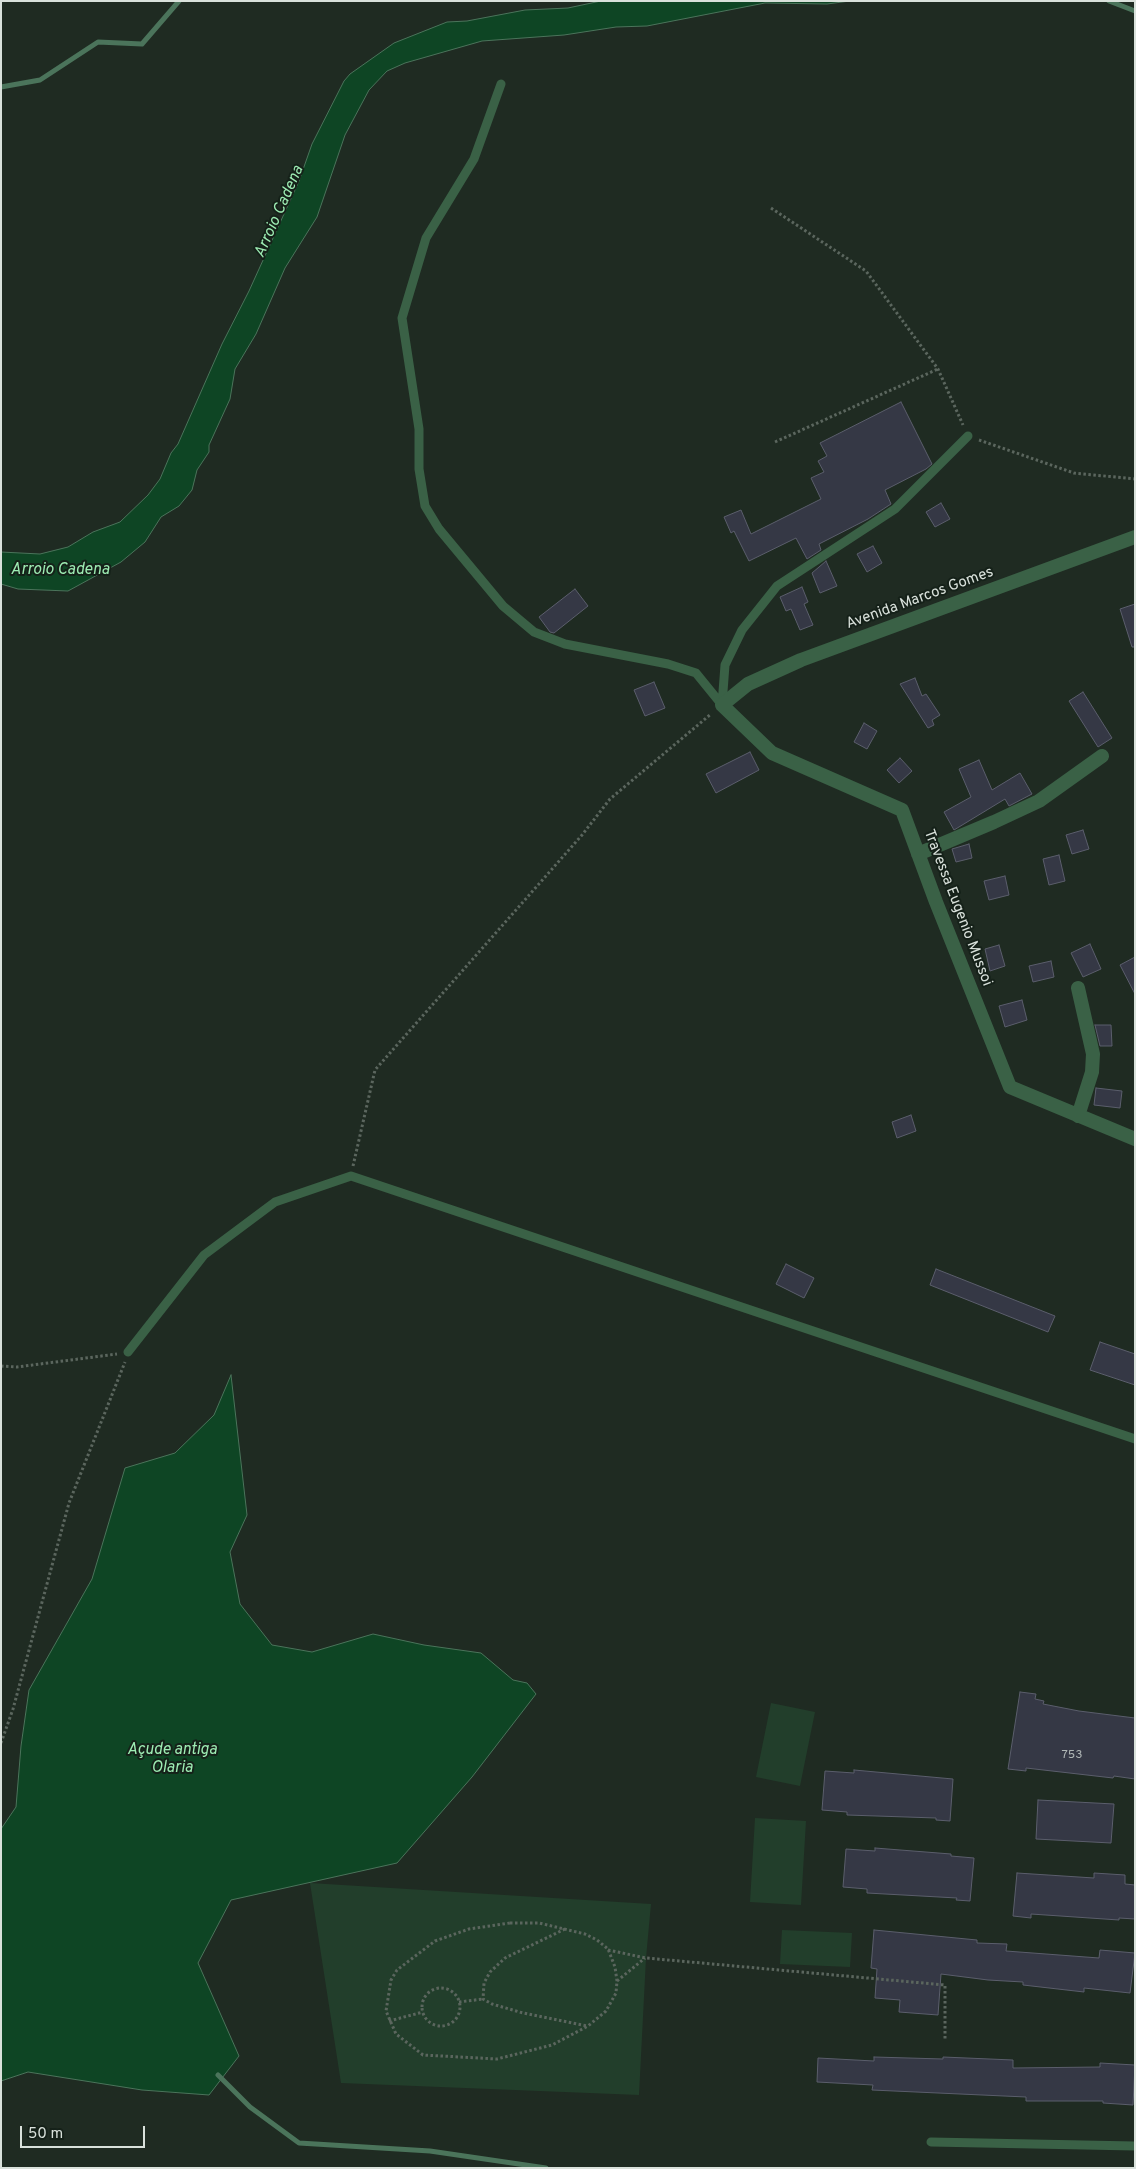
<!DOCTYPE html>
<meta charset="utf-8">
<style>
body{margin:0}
#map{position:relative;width:1136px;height:2169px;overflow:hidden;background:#1f2b22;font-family:Overpass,sans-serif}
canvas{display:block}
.frame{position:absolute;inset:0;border:2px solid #d9e1db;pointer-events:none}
.scale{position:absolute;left:20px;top:2126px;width:125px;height:22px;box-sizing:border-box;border:2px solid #d9e1db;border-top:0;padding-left:6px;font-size:15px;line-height:18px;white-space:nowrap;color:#d9e1db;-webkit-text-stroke:4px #152119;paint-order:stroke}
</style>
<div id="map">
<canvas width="1136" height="2169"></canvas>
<div class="frame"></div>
<div class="scale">50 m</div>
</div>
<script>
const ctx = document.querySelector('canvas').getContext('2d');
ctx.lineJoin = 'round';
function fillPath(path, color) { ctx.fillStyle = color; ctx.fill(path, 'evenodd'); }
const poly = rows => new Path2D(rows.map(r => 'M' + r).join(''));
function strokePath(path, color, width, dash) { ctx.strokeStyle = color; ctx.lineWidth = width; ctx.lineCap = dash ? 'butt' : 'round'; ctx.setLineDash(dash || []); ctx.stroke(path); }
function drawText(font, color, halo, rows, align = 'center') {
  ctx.font = font + ' Overpass,sans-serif'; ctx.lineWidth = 4; ctx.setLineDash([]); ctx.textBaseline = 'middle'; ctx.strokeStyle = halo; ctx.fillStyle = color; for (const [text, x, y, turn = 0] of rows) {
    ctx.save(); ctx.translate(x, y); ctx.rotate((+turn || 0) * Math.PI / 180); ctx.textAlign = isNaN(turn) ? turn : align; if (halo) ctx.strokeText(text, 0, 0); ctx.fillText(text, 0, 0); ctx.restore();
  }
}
const green = poly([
 [771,1703,815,1712,800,1786,756,1777],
 [755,1818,806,1821,801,1905,750,1902],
 [310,1883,651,1904,646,1958,639,2095,341,2083],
 [782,1930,852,1933,850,1967,780,1964]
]);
const water = poly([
 [601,1,850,1,827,4,765,3,647,26,616,27,564,35,482,41,405,63,387,71,369,90,345,135,317,217,285,268,256,334,235,369,230,399,209,445,209,452,197,470,192,490,179,506,161,517,145,542,121,562,68,591,18,589,1,584,1,552,40,554,68,547,93,532,120,522,148,495,160,479,171,453,178,444,222,344,249,291,299,181,312,144,344,81,350,74,394,43,447,22,467,21,525,10,568,8,601,1],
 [231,1375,247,1515,230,1552,240,1604,272,1645,312,1652,373,1634,424,1645,481,1653,513,1680,527,1683,536,1694,472,1777,397,1863,231,1900,198,1963,239,2056,209,2095,142,2090,28,2072,1,2081,1,1829,16,1807,21,1746,29,1690,92,1579,125,1468,175,1453,214,1415,231,1375]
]);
const stream = poly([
 [1109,1,1135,11],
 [1,87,40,80,98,42,142,44,179,1],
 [218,2075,250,2107,299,2143,430,2151,546,2168]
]);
const building = poly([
 [901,402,932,464,926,469,885,490,891,504,868,519,819,544,821,550,807,559,796,538,749,561,734,531,731,533,724,517,741,510,751,534,821,499,811,478,824,472,818,461,827,456,820,443,901,402],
 [941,503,950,519,935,527,926,512,941,503],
 [873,546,882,563,867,572,857,554,873,546],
 [826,561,837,586,820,593,812,573,826,561],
 [802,587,808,602,804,604,813,625,800,630,791,609,786,611,780,597,802,587],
 [575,589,588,606,554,633,550,632,539,617,575,589],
 [1135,604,1135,647,1132,647,1120,609,1135,604],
 [915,678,922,696,926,694,940,715,932,720,934,725,928,728,900,684,915,678],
 [654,682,665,708,645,716,634,690,654,682],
 [1083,692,1112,738,1098,747,1069,701,1083,692],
 [864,723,877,731,867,749,854,742,864,723],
 [750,752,759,770,716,793,706,774,750,752],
 [900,758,912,771,899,783,887,770,900,758],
 [979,760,992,790,1020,773,1032,794,1009,806,1005,799,954,830,944,812,971,797,959,769,979,760],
 [1083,830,1089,849,1072,854,1066,835,1083,830],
 [969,844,972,858,956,862,952,849,969,844],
 [1059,855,1065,881,1049,885,1043,859,1059,855],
 [1005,876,1009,895,989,900,984,881,1005,876],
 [1090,944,1101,969,1083,977,1071,953,1090,944],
 [999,945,1005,966,990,971,985,949,999,945],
 [1135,957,1135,994,1120,965,1135,957],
 [1051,961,1054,977,1033,982,1029,966,1051,961],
 [1022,1000,1027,1020,1005,1027,999,1006,1022,1000],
 [1095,1025,1111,1025,1112,1046,1100,1046,1095,1025],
 [1096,1088,1122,1091,1120,1108,1094,1105,1096,1088],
 [911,1115,916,1131,897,1138,892,1122,911,1115],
 [786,1264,814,1278,804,1298,776,1284,786,1264],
 [936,1269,1055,1316,1048,1332,930,1285,936,1269],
 [1100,1342,1135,1354,1135,1385,1090,1370,1100,1342],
 [1020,1692,1036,1694,1035,1699,1044,1701,1043,1704,1079,1711,1135,1718,1135,1779,1114,1776,1113,1778,1026,1768,1026,1771,1008,1769,1020,1692],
 [854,1770,953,1779,950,1821,936,1820,936,1818,847,1815,847,1812,822,1810,825,1771,854,1773,854,1770],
 [1038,1800,1114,1804,1111,1843,1036,1839,1038,1800],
 [875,1848,951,1854,951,1856,974,1858,970,1901,956,1900,957,1898,867,1893,867,1889,843,1887,846,1849,875,1851,875,1848],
 [1017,1873,1094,1878,1094,1873,1125,1875,1125,1884,1135,1885,1135,1919,1119,1918,1119,1920,1031,1914,1031,1918,1013,1916,1017,1873],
 [874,1930,977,1940,977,1943,1007,1944,1006,1951,1099,1958,1100,1950,1135,1953,1130,1993,1084,1988,1084,1992,1023,1985,1023,1982,988,1980,941,1974,938,2015,899,2012,900,2000,875,1998,877,1969,871,1968,874,1930],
 [874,2057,943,2059,943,2057,1013,2060,1013,2068,1100,2067,1100,2063,1135,2065,1133,2105,1103,2103,1103,2101,1026,2101,1026,2097,872,2090,873,2085,817,2082,818,2058,874,2061,874,2057]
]);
const path = poly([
 [771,208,866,271,938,369,963,425],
 [979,440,1074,473,1135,479],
 [775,442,938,369],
 [353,1166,375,1070,582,835,610,799,711,714],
 [1,1366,17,1367,117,1354],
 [1,1743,13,1709,69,1503,125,1362],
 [510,1923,539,1923,585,1934,597,1940,608,1949,615,1967,617,1981,616,1993,606,2011,588,2026,552,2045,497,2059,423,2055,396,2034,386,2011,391,1980,397,1970,435,1941,469,1929,510,1923],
 [565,1929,505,1958,490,1972,484,1983,483,1999,492,2004,523,2013,587,2026],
 [608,1950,646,1958,945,1985,945,2041],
 [617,1981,645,1958],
 '422 2007a19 19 0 1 1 38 0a19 19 0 1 1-38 0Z',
 [459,2002,483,1999],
 [389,2021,423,2012]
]);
const service = poly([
 [501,84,474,159,426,238,402,318,419,429,419,469,425,506,439,529,503,606,534,632,565,644,668,664,696,673,722,705],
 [722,705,725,665,742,630,777,586,895,509,968,436],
 [128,1352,204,1255,275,1202,351,1176,1135,1439],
 [931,2142,1135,2146]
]);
const minor = poly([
 [1135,537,801,660,748,684,722,705,772,753,902,810,936,902,1010,1087,1135,1139],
 [918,854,994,822,1039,801,1102,756],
 [1078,988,1093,1054,1092,1072,1078,1116]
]);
const numberNames = [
 ["753",1072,1756]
];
const streetNames = [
 ["Avenida Marcos Gomes",920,599,-20],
 ["Travessa Eugenio Mussoi",957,908,69]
];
const waterNames = [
 ["Arroio Cadena",280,212,-66],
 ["Arroio Cadena",60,571],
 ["Açude antiga",172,1751],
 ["Olaria",172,1769]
];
fillPath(green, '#223e2b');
fillPath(water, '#0e4524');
strokePath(water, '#4b745b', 1);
strokePath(stream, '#4b745b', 5);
fillPath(building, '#353845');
strokePath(building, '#5b5e6c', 1);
strokePath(path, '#5b665e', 3, [2.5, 2.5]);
strokePath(service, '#3a6146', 9);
strokePath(minor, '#3a6146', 14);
drawText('12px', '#b0b7b6', null, numberNames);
drawText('15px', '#d9e1db', '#152119', streetNames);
drawText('italic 16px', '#9decb3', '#152119', waterNames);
</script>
